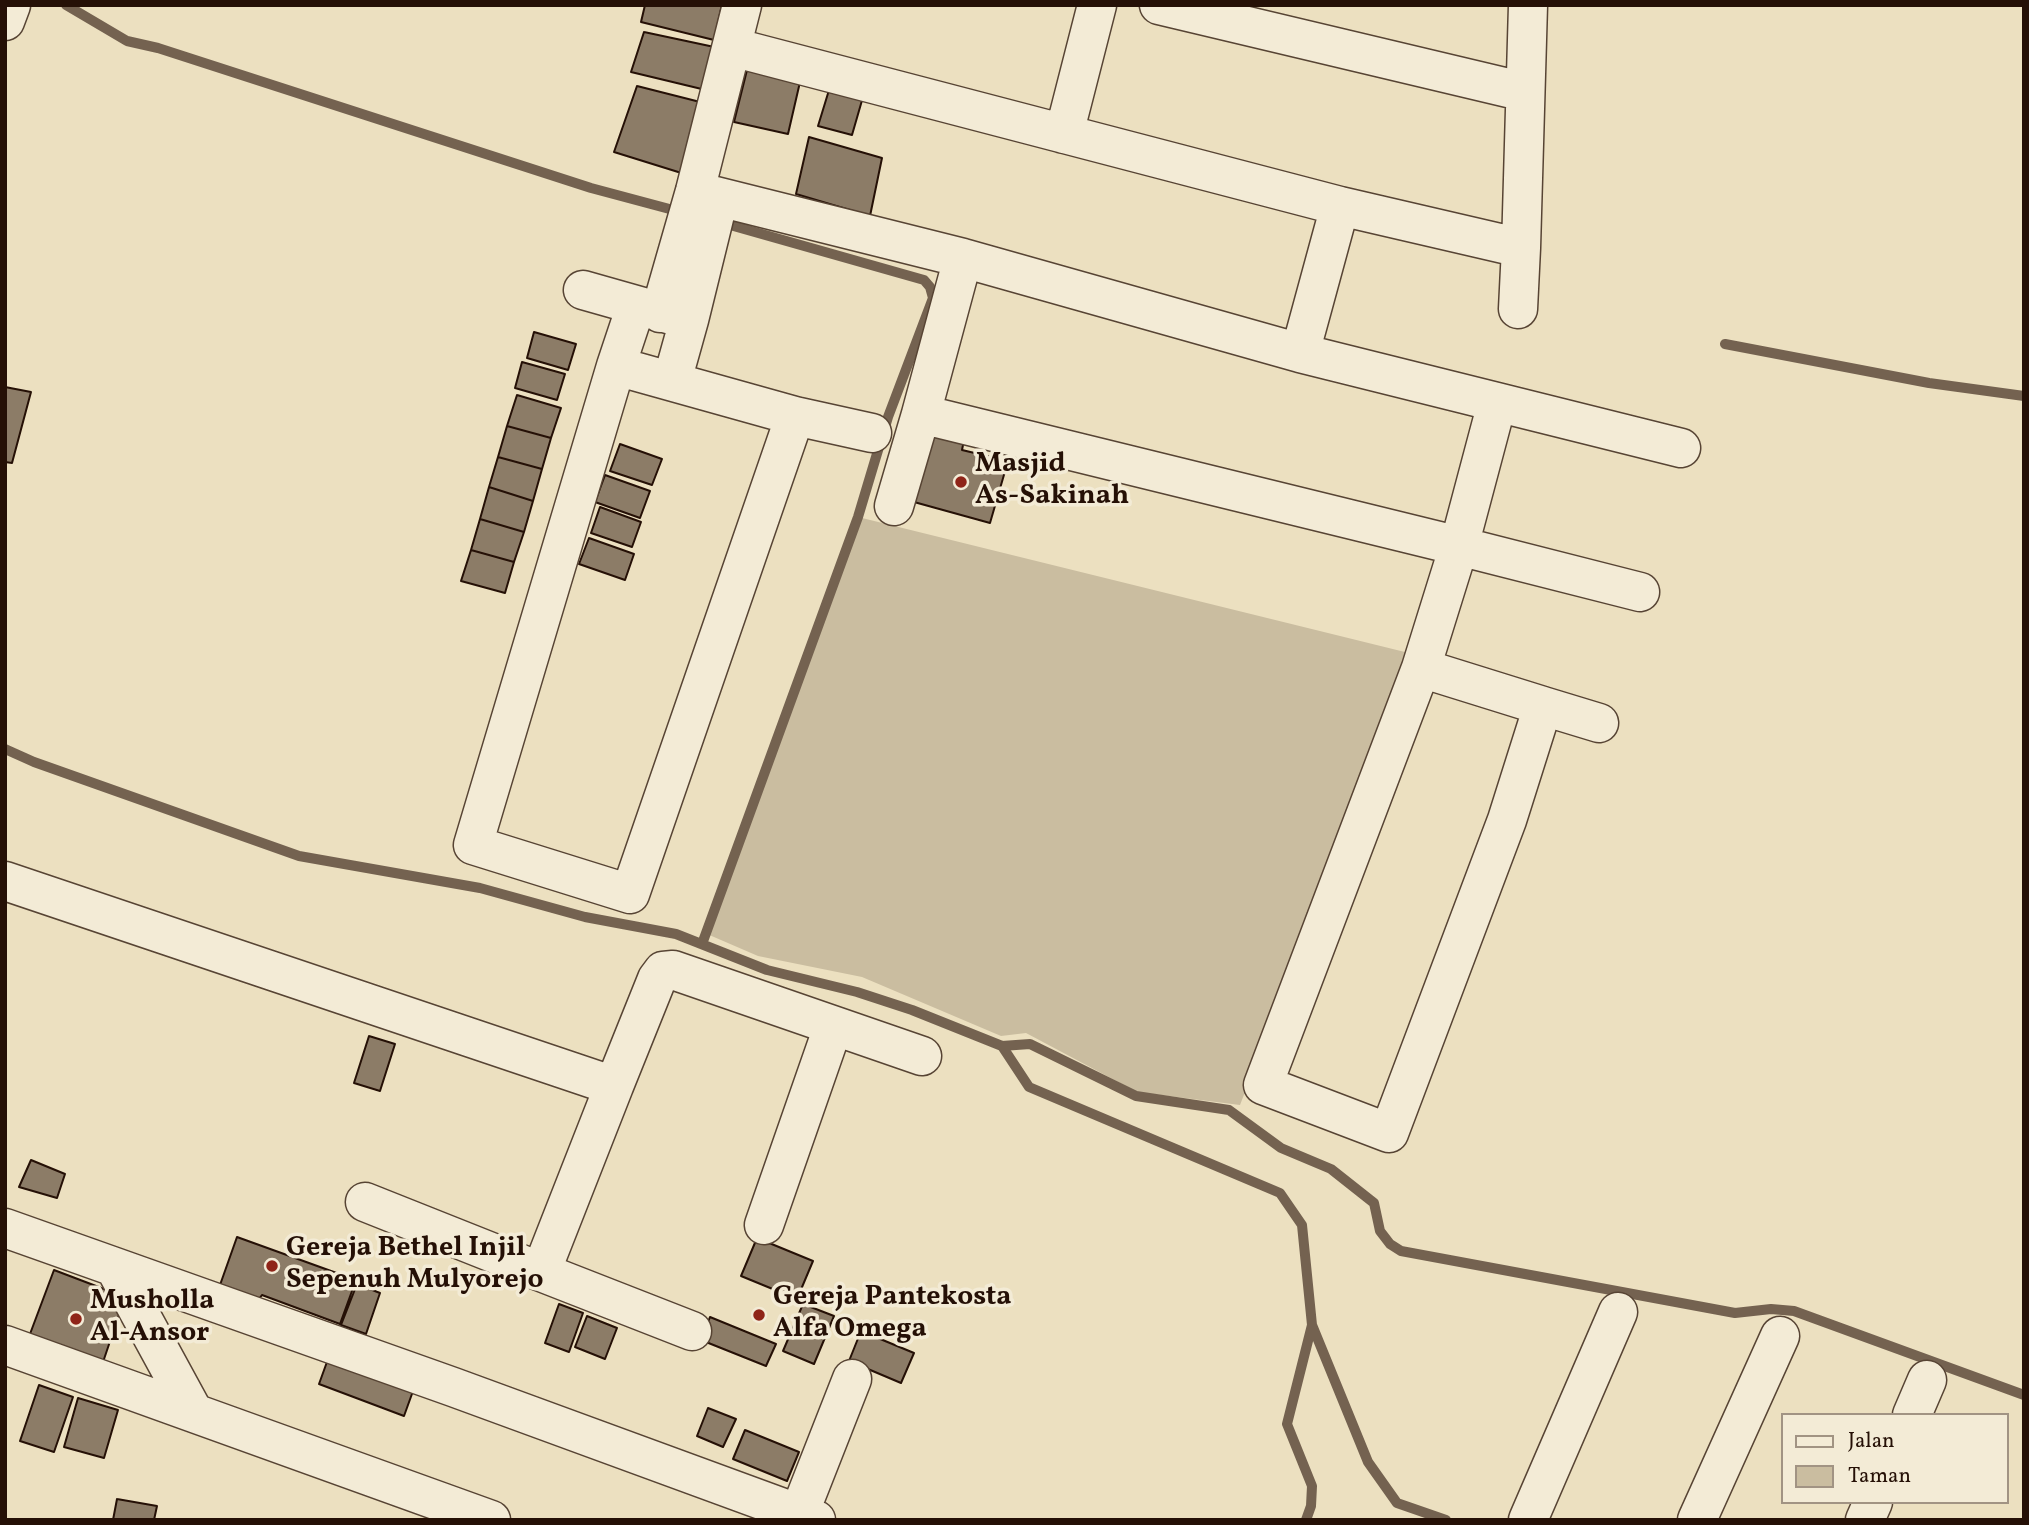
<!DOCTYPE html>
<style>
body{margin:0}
#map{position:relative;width:2029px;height:1525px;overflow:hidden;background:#ece0c0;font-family:Vollkorn,serif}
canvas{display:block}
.frame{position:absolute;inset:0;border:7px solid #251006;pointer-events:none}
.legend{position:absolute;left:1781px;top:1413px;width:228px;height:91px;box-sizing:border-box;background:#f3ebd6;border:2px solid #a19383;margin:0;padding:9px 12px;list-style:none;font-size:21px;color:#251006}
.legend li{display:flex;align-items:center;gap:14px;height:35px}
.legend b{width:35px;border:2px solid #a19383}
</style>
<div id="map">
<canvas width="2029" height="1525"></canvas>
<div class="frame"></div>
<ul class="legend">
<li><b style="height:9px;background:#f3ebd6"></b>Jalan</li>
<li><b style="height:19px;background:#cabda0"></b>Taman</li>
</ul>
</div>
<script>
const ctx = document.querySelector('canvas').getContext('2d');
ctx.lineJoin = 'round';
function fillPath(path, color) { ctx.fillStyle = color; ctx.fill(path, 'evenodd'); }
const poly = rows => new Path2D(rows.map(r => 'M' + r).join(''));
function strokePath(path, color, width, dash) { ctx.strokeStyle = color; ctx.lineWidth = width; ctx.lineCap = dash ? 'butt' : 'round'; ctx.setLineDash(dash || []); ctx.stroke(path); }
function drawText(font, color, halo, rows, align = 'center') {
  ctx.font = font + ' Vollkorn,serif'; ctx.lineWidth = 7; ctx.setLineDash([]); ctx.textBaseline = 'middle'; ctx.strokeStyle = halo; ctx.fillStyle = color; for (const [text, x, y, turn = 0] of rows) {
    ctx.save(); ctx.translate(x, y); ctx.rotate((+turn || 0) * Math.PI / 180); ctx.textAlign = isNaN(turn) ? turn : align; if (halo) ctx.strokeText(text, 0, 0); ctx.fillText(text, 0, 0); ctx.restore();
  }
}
const green = poly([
 [858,517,1413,654,1240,1105,1137,1092,1026,1033,1001,1036,862,977,758,956,707,934]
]);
const stream = poly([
 [66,5,127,41,158,48,591,188,677,211],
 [1725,344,1929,383,2024,396],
 [5,749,34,762,299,856,480,888,585,917,676,934,767,970,857,992,912,1010,1002,1046,1030,1044,1136,1096,1229,1110,1281,1148,1331,1169,1374,1203,1380,1231,1390,1244,1401,1251,1735,1313,1771,1309,1794,1311,2024,1395],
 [702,944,858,517,888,417,933,298,930,287,924,280,730,225],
 [1002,1046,1029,1087,1280,1193,1302,1225,1312,1325,1287,1424,1312,1486,1311,1506,1306,1520],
 [1312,1325,1368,1462,1397,1503,1446,1520]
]);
const building = poly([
 [645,5,722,5,714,40,641,22,645,5],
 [644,32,719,48,710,91,631,72,644,32],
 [747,70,800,82,788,134,734,122,747,70],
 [833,77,867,83,852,135,818,126,833,77],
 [637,86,712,105,691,176,614,152,637,86],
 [809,137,882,158,870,216,796,194,809,137],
 [534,332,576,344,568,370,527,358,534,332],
 [522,362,565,374,557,400,515,388,522,362],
 [5,387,31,392,12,463,5,462,5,387],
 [517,395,561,408,551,438,507,426,517,395],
 [507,426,551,438,542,469,498,457,507,426],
 [937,426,965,435,962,450,1008,461,990,523,914,502,937,426],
 [620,444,662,459,652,485,610,471,620,444],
 [498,457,542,469,533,501,489,487,498,457],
 [605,475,650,491,640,518,595,502,605,475],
 [489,487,533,501,524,532,480,519,489,487],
 [600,507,641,522,632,547,591,533,600,507],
 [480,519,524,532,514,562,471,550,480,519],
 [589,538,634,554,625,580,579,564,589,538],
 [471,550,514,562,505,593,461,581,471,550],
 [369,1036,395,1044,380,1091,354,1083,369,1036],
 [31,1160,65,1174,57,1198,19,1187,31,1160],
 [237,1237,356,1280,340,1324,262,1295,259,1299,220,1285,237,1237],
 [757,1238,813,1261,797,1299,741,1276,757,1238],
 [54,1270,125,1297,101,1368,27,1342,54,1270],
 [357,1284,380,1293,366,1334,341,1325,357,1284],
 [559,1304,583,1313,569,1352,545,1343,559,1304],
 [803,1304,834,1316,814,1364,783,1351,803,1304],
 [587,1316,617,1328,605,1359,575,1347,587,1316],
 [710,1317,776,1344,766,1366,701,1340,710,1317],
 [861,1331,914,1353,901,1383,849,1361,861,1331],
 [332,1348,417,1380,404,1416,319,1384,332,1348],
 [39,1385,73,1397,54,1452,20,1441,39,1385],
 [78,1398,118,1410,104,1458,64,1447,78,1398],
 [708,1408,736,1419,723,1447,697,1436,708,1408],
 [745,1430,799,1452,787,1481,733,1459,745,1430],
 [117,1499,157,1506,154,1520,113,1520,117,1499]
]);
const minor = poly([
 [1159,5,1525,92],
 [5,21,11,5],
 [732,47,1340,206,1521,248,1528,5],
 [1064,134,1097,5],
 [695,191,963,258,1300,353,1681,448],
 [963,258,921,414,1459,546,1640,592],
 [583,290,689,320,672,381],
 [1518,309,1521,248],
 [660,313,695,191,742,5],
 [689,320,719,198],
 [1300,353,1340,206],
 [616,366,636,306],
 [795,416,630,894,473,845,616,366,795,416,872,433],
 [894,506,921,414],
 [1421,668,1543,706,1507,820,1389,1133,1263,1085,1421,668,1459,546,1497,403],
 [1543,706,1599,723],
 [5,881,614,1086,657,979,663,971,673,970,922,1056],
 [365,1202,541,1272,614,1086],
 [764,1225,833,1027],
 [5,1228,453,1387,816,1520],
 [115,1268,194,1413],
 [541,1272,692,1331],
 [5,1345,491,1520],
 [1912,1415,1927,1380],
 [799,1514,852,1379],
 [1528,1520,1618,1312],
 [1697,1520,1780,1336],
 [1865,1520,1873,1502]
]);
const markers = [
 [961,482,7,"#8f2418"],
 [272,1266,7,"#8f2418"],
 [759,1315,7,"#8f2418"],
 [76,1319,7,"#8f2418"]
];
const poiNames = [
 ["Masjid",975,466],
 ["As-Sakinah",975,498],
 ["Gereja Bethel Injil",286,1250],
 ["Sepenuh Mulyorejo",286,1282],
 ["Gereja Pantekosta",773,1299],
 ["Alfa Omega",773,1331],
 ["Musholla",90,1303],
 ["Al-Ansor",90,1335]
];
fillPath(green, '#cabda0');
strokePath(stream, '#746250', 10);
fillPath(building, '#8c7c67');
strokePath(building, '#251006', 2);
strokePath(minor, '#574434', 41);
strokePath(minor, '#f3ebd6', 38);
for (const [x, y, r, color] of markers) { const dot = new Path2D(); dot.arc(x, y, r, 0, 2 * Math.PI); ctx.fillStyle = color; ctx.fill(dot); strokePath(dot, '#f3ebd6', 2.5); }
drawText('bold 28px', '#251006', '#f3ebd6', poiNames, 'left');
</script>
